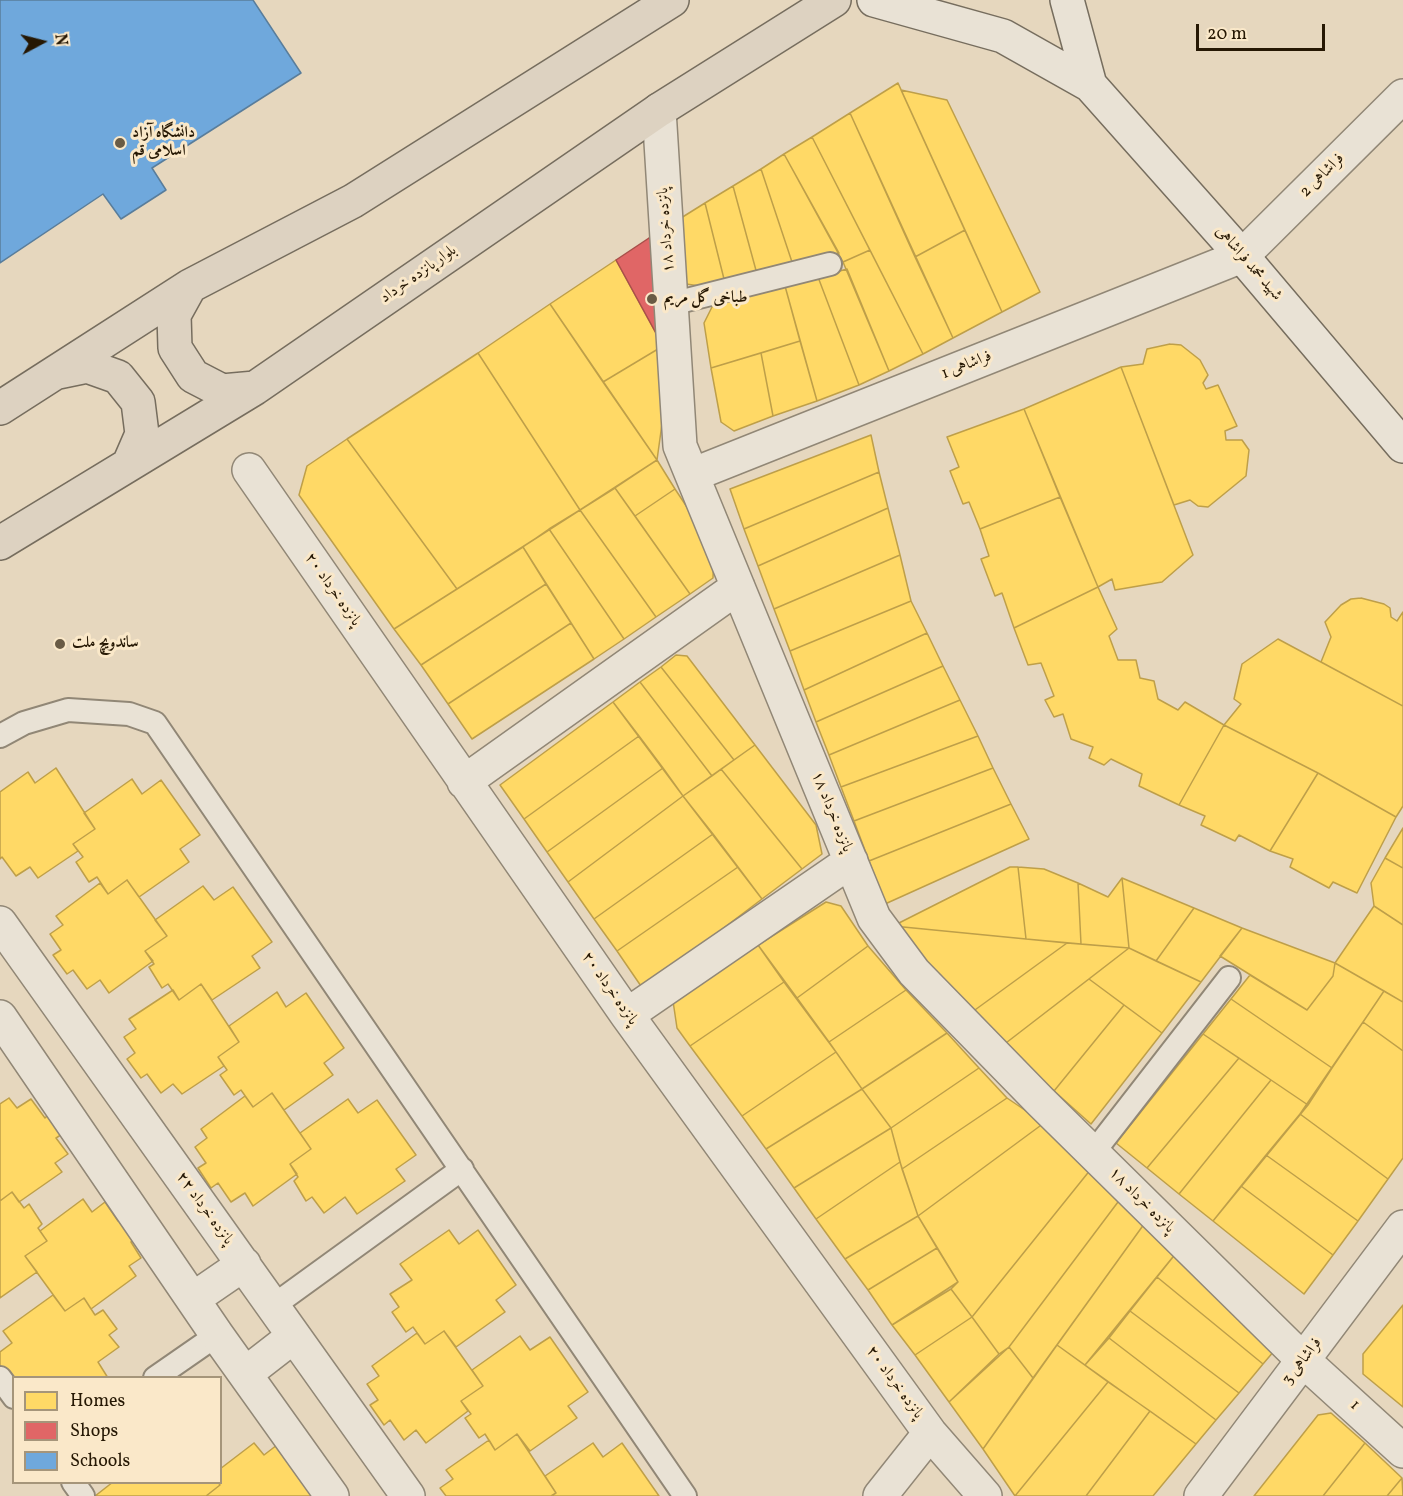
<!DOCTYPE html>
<meta charset="utf-8">
<style>
body{margin:0}
#map{position:relative;width:1403px;height:1496px;overflow:hidden;background:#e6d7be;font-family:Vollkorn,serif}
canvas{display:block}
.legend{position:absolute;left:12px;top:1376px;width:210px;height:108px;box-sizing:border-box;background:#fae8c9;border:2px solid #a5957a;margin:0;padding:8px 10px;list-style:none;font-size:18px;color:#261804}
.legend li{display:flex;align-items:center;gap:12px;height:30px}
.legend b{width:30px;border:2px solid #a5957a}
.north{position:absolute;left:12px;top:12px;width:60px;height:60px;-webkit-text-stroke:4px #fae8c9;paint-order:stroke;rotate:83deg;font-size:16px;font-weight:700;line-height:24px;text-align:center;color:#261804}
.north::after{content:'';display:block;margin:auto;width:21px;height:27px;background:#261804;clip-path:polygon(50% 0,100% 100%,50% 72%,0 100%)}
.scale{position:absolute;left:1196px;top:24px;width:129px;height:27px;box-sizing:border-box;border:3px solid #261804;border-top:0;padding-left:8px;font-size:18px;line-height:21px;white-space:nowrap;color:#261804;-webkit-text-stroke:4px #fae8c9;paint-order:stroke}
</style>
<div id="map">
<canvas width="1403" height="1496"></canvas>
<ul class="legend">
<li><b style="height:16px;background:#ffd966"></b>Homes</li>
<li><b style="height:16px;background:#e06666"></b>Shops</li>
<li><b style="height:16px;background:#6fa8dc"></b>Schools</li>
</ul>
<div class="north">N</div>
<div class="scale">20 m</div>
</div>
<script>
const ctx = document.querySelector('canvas').getContext('2d');
ctx.lineJoin = 'round';
function fillPath(path, color) { ctx.fillStyle = color; ctx.fill(path, 'evenodd'); }
const poly = rows => new Path2D(rows.map(r => 'M' + r).join(''));
function strokePath(path, color, width, dash) { ctx.strokeStyle = color; ctx.lineWidth = width; ctx.lineCap = dash ? 'butt' : 'round'; ctx.setLineDash(dash || []); ctx.stroke(path); }
function drawText(font, color, halo, rows, align = 'center') {
  ctx.font = font + ' Vollkorn,Amiri,serif'; ctx.lineWidth = 6; ctx.setLineDash([]); ctx.textBaseline = 'middle'; ctx.strokeStyle = halo; ctx.fillStyle = color; for (const [text, x, y, turn = 0] of rows) {
    ctx.save(); ctx.translate(x, y); ctx.rotate((+turn || 0) * Math.PI / 180); ctx.textAlign = isNaN(turn) ? turn : align; if (halo) ctx.strokeText(text, 0, 0); ctx.fillText(text, 0, 0); ctx.restore();
  }
}
const homes = poly([
 [898,83,965,230,915,257,850,113,898,83],
 [901,90,947,100,1040,292,1002,312,901,90],
 [850,113,953,338,923,354,812,137,850,113],
 [812,137,870,250,843,262,784,154,812,137],
 [784,154,839,253,793,265,761,169,784,154],
 [761,169,793,265,757,274,733,186,761,169],
 [733,186,757,274,725,283,705,203,733,186],
 [705,203,725,283,707,287,686,284,677,227,681,218,705,203],
 [965,230,1002,312,953,338,915,257,965,230],
 [870,250,923,354,889,371,843,262,870,250],
 [616,260,663,346,603,382,550,304,616,260],
 [847,269,889,371,859,385,818,277,847,269],
 [818,277,859,385,817,401,785,286,818,277],
 [785,286,800,341,711,368,704,323,713,305,785,286],
 [550,304,657,460,580,510,478,353,550,304],
 [800,341,817,401,773,416,761,353,800,341],
 [1170,344,1181,345,1200,360,1208,375,1203,383,1206,389,1218,385,1237,426,1225,431,1226,440,1242,440,1249,450,1246,476,1208,507,1198,506,1190,500,1174,505,1121,367,1143,364,1147,349,1170,344],
 [663,346,666,395,657,460,603,382,663,346],
 [478,353,580,510,457,589,347,439,478,353],
 [761,353,773,416,734,431,721,422,711,368,761,353],
 [1121,367,1193,555,1162,582,1115,590,1112,579,1098,587,1024,409,1121,367],
 [1024,409,1060,497,980,529,969,502,963,504,950,471,959,467,947,437,1024,409],
 [871,435,879,472,744,529,730,489,871,435],
 [347,439,457,589,394,629,299,495,307,466,347,439],
 [657,460,675,489,635,516,615,488,657,460],
 [879,472,888,508,758,566,744,529,879,472],
 [615,488,690,594,656,617,580,510,615,488],
 [675,489,714,548,713,578,690,594,635,516,675,489],
 [1060,497,1098,587,1014,628,1002,593,995,596,981,559,989,556,980,529,1060,497],
 [888,508,900,555,774,609,758,566,888,508],
 [580,510,656,617,624,639,549,529,580,510],
 [549,529,624,639,594,659,523,547,549,529],
 [523,547,546,584,421,665,394,629,523,547],
 [900,555,911,601,790,651,774,609,900,555],
 [546,584,571,623,448,704,421,665,546,584],
 [1098,587,1117,629,1109,636,1118,660,1136,660,1140,678,1154,681,1158,699,1178,710,1185,702,1224,725,1179,805,1139,786,1142,774,1111,759,1104,765,1089,758,1093,747,1071,739,1063,714,1054,717,1045,700,1054,696,1041,663,1028,665,1014,628,1098,587],
 [1361,598,1384,604,1390,608,1391,617,1397,621,1403,612,1403,706,1321,662,1331,637,1325,622,1341,605,1351,599,1361,598],
 [911,601,927,633,804,690,790,651,911,601],
 [571,623,594,659,472,739,448,704,571,623],
 [927,633,943,666,816,722,804,690,927,633],
 [1278,639,1403,706,1403,806,1396,817,1318,773,1224,725,1241,704,1234,699,1242,664,1278,639],
 [676,655,687,656,755,745,734,760,661,667,676,655],
 [943,666,960,700,829,755,816,722,943,666],
 [661,667,734,760,712,776,640,682,661,667],
 [640,682,712,776,683,796,613,702,640,682],
 [960,700,978,736,841,787,829,755,960,700],
 [613,702,639,736,524,819,500,785,613,702],
 [1224,725,1318,773,1270,851,1239,835,1235,841,1201,825,1205,816,1179,805,1224,725],
 [639,736,663,768,547,852,524,819,639,736],
 [978,736,993,768,854,821,841,787,978,736],
 [755,745,816,825,822,854,802,869,721,769,755,745],
 [56,768,95,829,73,844,78,851,38,878,30,867,16,876,2,857,0,859,0,792,28,772,35,783,56,768],
 [663,768,683,796,568,882,547,852,663,768],
 [993,768,1011,804,869,861,854,821,993,768],
 [721,769,802,869,762,899,683,796,721,769],
 [1318,773,1396,817,1357,893,1333,882,1329,888,1290,867,1293,859,1270,851,1318,773],
 [132,779,142,794,161,780,200,835,180,849,189,862,139,897,127,880,108,894,97,877,89,882,76,862,83,857,73,844,95,829,84,813,132,779],
 [683,796,713,834,594,919,568,882,683,796],
 [1011,804,1029,839,885,904,869,861,1011,804],
 [1403,828,1403,868,1385,858,1403,828],
 [713,834,738,867,617,951,594,919,713,834],
 [1385,858,1403,868,1403,925,1374,906,1371,883,1385,858],
 [738,867,762,899,643,989,617,951,738,867],
 [1010,867,1018,867,1026,939,893,926,1010,867],
 [1018,867,1044,869,1078,883,1081,944,1026,939,1018,867],
 [1122,878,1129,948,1081,944,1078,883,1108,897,1122,878],
 [1122,878,1194,908,1156,961,1129,948,1122,878],
 [127,880,167,936,145,951,153,961,109,993,100,980,87,989,73,970,67,974,53,955,61,950,50,934,63,925,56,916,100,883,108,894,127,880],
 [203,886,214,900,233,887,272,942,252,956,260,968,212,1000,201,984,179,1000,168,984,162,988,149,967,154,964,145,951,167,936,155,920,203,886],
 [826,902,841,906,868,946,797,998,758,945,826,902],
 [1374,906,1403,925,1403,1002,1335,963,1374,906],
 [1194,908,1242,928,1201,982,1156,961,1194,908],
 [893,926,1067,943,968,1015,893,926],
 [1242,928,1335,963,1333,976,1307,1010,1220,956,1242,928],
 [1067,943,1129,948,1002,1046,968,1015,1067,943],
 [758,945,784,982,690,1046,677,1028,673,1001,758,945],
 [868,946,906,990,829,1042,797,998,868,946],
 [1129,948,1201,982,1162,1033,1089,979,1129,948],
 [1335,963,1384,991,1332,1068,1231,999,1250,975,1307,1010,1333,976,1335,963],
 [1089,979,1124,1005,1054,1091,1002,1046,1089,979],
 [784,982,836,1052,742,1116,690,1046,784,982],
 [201,984,239,1042,218,1057,224,1066,182,1094,173,1084,161,1093,147,1074,141,1078,127,1059,135,1053,124,1037,136,1029,129,1019,173,990,179,1000,201,984],
 [906,990,947,1033,862,1089,829,1042,906,990],
 [1384,991,1403,1002,1403,1051,1363,1022,1384,991],
 [277,992,286,1007,306,993,344,1048,324,1063,333,1075,284,1110,272,1093,253,1107,241,1090,234,1095,220,1075,227,1070,218,1057,239,1042,229,1026,277,992],
 [1231,999,1332,1068,1308,1105,1203,1034,1231,999],
 [1124,1005,1162,1033,1091,1124,1054,1091,1124,1005],
 [1363,1022,1403,1051,1403,1158,1388,1179,1300,1114,1363,1022],
 [947,1033,979,1068,891,1128,862,1089,947,1033],
 [1203,1034,1239,1058,1147,1168,1116,1143,1203,1034],
 [836,1052,862,1089,766,1149,742,1116,836,1052],
 [1239,1058,1271,1080,1179,1194,1147,1168,1239,1058],
 [979,1068,1007,1098,902,1169,891,1128,979,1068],
 [1271,1080,1308,1105,1213,1221,1179,1194,1271,1080],
 [862,1089,891,1128,794,1188,766,1149,862,1089],
 [272,1093,311,1149,290,1164,297,1174,253,1206,245,1193,231,1202,218,1183,211,1188,198,1168,206,1163,195,1147,207,1138,201,1129,245,1096,253,1107,272,1093],
 [9,1098,17,1108,31,1099,45,1118,50,1113,64,1133,56,1138,68,1154,55,1163,62,1172,19,1202,12,1192,0,1201,0,1104,9,1098],
 [1007,1098,1044,1123,918,1216,902,1169,1007,1098],
 [348,1099,358,1113,377,1100,416,1155,396,1169,405,1181,357,1214,345,1197,324,1213,312,1197,306,1201,294,1181,298,1177,290,1164,311,1149,300,1133,348,1099],
 [1300,1114,1388,1179,1358,1221,1266,1155,1300,1114],
 [1044,1123,1091,1169,972,1317,951,1289,958,1282,918,1216,1044,1123],
 [891,1128,900,1162,816,1219,794,1188,891,1128],
 [1266,1155,1358,1221,1333,1255,1241,1186,1266,1155],
 [900,1162,918,1216,845,1259,816,1219,900,1162],
 [1091,1169,1121,1198,1009,1347,999,1354,972,1317,1091,1169],
 [1241,1186,1333,1255,1304,1294,1213,1221,1241,1186],
 [12,1192,24,1208,29,1204,42,1224,38,1228,47,1241,25,1256,37,1272,0,1298,0,1201,12,1192],
 [1121,1198,1147,1220,1033,1378,1009,1347,1121,1198],
 [83,1199,92,1212,105,1202,118,1221,125,1217,139,1237,131,1242,141,1258,129,1266,136,1276,91,1309,84,1298,65,1311,25,1256,47,1241,40,1231,83,1199],
 [918,1216,937,1248,868,1290,845,1259,918,1216],
 [1147,1220,1181,1247,1085,1365,1057,1345,1147,1220],
 [449,1230,459,1244,478,1230,516,1285,496,1300,505,1312,456,1347,444,1331,425,1344,413,1327,406,1332,392,1312,399,1307,390,1294,412,1280,400,1264,449,1230],
 [1181,1247,1280,1344,1263,1364,1157,1277,1181,1247],
 [937,1248,958,1282,892,1325,868,1290,937,1248],
 [1157,1277,1263,1364,1239,1393,1130,1311,1157,1277],
 [951,1289,972,1317,915,1355,892,1325,951,1289],
 [53,1295,65,1311,84,1298,95,1315,103,1310,117,1329,109,1335,119,1347,98,1362,108,1378,14,1378,0,1368,0,1352,12,1343,3,1331,53,1295],
 [1403,1305,1403,1407,1363,1374,1363,1354,1403,1305],
 [1130,1311,1239,1393,1216,1420,1109,1338,1130,1311],
 [972,1317,999,1354,949,1402,915,1355,972,1317],
 [444,1331,483,1386,461,1401,468,1411,426,1443,416,1430,404,1440,390,1420,384,1425,370,1405,378,1400,367,1384,379,1376,372,1366,417,1333,425,1344,444,1331],
 [520,1336,530,1350,550,1337,588,1392,568,1406,577,1418,530,1451,517,1434,495,1450,485,1434,479,1438,465,1418,471,1414,461,1401,483,1386,472,1370,520,1336],
 [1109,1338,1216,1420,1196,1444,1085,1365,1109,1338],
 [1057,1345,1108,1382,1015,1496,983,1449,1057,1345],
 [1009,1347,1033,1378,983,1449,949,1402,1009,1347],
 [1108,1382,1150,1411,1086,1496,1015,1496,1108,1382],
 [1150,1411,1196,1444,1153,1496,1086,1496,1150,1411],
 [1331,1413,1365,1443,1323,1496,1254,1496,1318,1415,1331,1413],
 [517,1434,556,1493,551,1496,446,1496,440,1488,453,1479,446,1470,489,1440,495,1450,517,1434],
 [254,1443,264,1455,277,1445,311,1480,304,1485,312,1496,206,1496,220,1485,218,1482,220,1482,220,1469,254,1443],
 [593,1443,603,1457,622,1443,659,1496,551,1496,556,1493,545,1476,593,1443],
 [1365,1443,1402,1478,1387,1496,1323,1496,1365,1443],
 [1402,1478,1403,1496,1387,1496,1402,1478],
 [218,1482,220,1485,206,1496,95,1496,113,1482,218,1482]
]);
const shops = poly([
 [649,238,661,247,663,346,616,260,649,238]
]);
const schools = poly([
 [0,0,253,0,301,73,152,168,166,190,121,219,103,194,0,263,0,0]
]);
const service = poly([
 [671,304,830,264],
 [0,736,24,723,68,710,129,714,155,723,685,1496],
 [1093,1153,1229,978],
 [273,1306,462,1169],
 [0,1378,14,1397],
 [155,1378,217,1335],
 [73,1482,83,1496]
]);
const minor = poly([
 [659,110,680,446,874,918,914,972,1040,1101,1304,1361,1403,1451],
 [249,470,627,1015,930,1433,985,1496],
 [692,475,1242,256,1403,96],
 [464,782,738,587],
 [0,923,408,1496],
 [627,1015,851,861],
 [0,1017,217,1335,332,1496],
 [193,1299,244,1264],
 [245,1374,294,1336],
 [880,1496,930,1433],
 [1201,1496,1403,1227]
]);
const secondary = poly([
 [874,0,1003,36,1090,85,1242,256,1403,446],
 [1067,0,1090,85]
]);
const primary = poly([
 [190,286,174,315,175,348,193,376,222,391,255,388],
 [58,372,87,366,118,377,138,402,142,434,129,464],
 [0,408,190,286,353,201,672,0],
 [0,543,255,388,659,110,834,0]
]);
const markers = [
 [120,143,6,"#695b45"],
 [652,299,6,"#695b45"],
 [60,644,6,"#695b45"]
];
const poiNames = [
 ["دانشگاه آزاد",132,134],
 ["اسلامی قم",132,152],
 ["طباخی گل مریم",664,299],
 ["ساندویچ ملت",72,644]
];
const streetNames = [
 ["فراشاهی 2",1323,176,-45],
 ["پانزده خرداد ۱۸",667,230,-94],
 ["شهید محمد فراشاهی",1248,264,49],
 ["بلوار پانزده خرداد",419,275,-35],
 ["فراشاهی 1",967,366,-22],
 ["پانزده خرداد ۲۰",332,590,55],
 ["پانزده خرداد ۱۸",831,812,68],
 ["پانزده خرداد ۲۰",609,989,55],
 ["پانزده خرداد ۱۸",1141,1201,45],
 ["پانزده خرداد ۲۲",204,1209,54],
 ["فراشاهی 3",1303,1362,-53],
 ["پانزده خرداد ۲۰",894,1383,54],
 ["1",1354,1406,42]
];
fillPath(homes, '#ffd966');
strokePath(homes, '#be9f49', 1.5);
fillPath(shops, '#e06666');
strokePath(shops, '#a84f49', 1.5);
fillPath(schools, '#6fa8dc');
strokePath(schools, '#597d9b', 1.5);
strokePath(service, '#918776', 26);
strokePath(minor, '#918776', 36);
strokePath(secondary, '#766d5e', 36);
strokePath(primary, '#766d5e', 36);
strokePath(service, '#e9e2d5', 22);
strokePath(minor, '#e9e2d5', 33);
strokePath(secondary, '#e9e2d5', 33);
strokePath(primary, '#ddd2c1', 33);
for (const [x, y, r, color] of markers) { const dot = new Path2D(); dot.arc(x, y, r, 0, 2 * Math.PI); ctx.fillStyle = color; ctx.fill(dot); strokePath(dot, '#fae8c9', 2); }
drawText('bold 16px', '#261804', '#fae8c9', poiNames, 'left');
drawText('16px', '#261804', '#fae8c9', streetNames);
</script>
